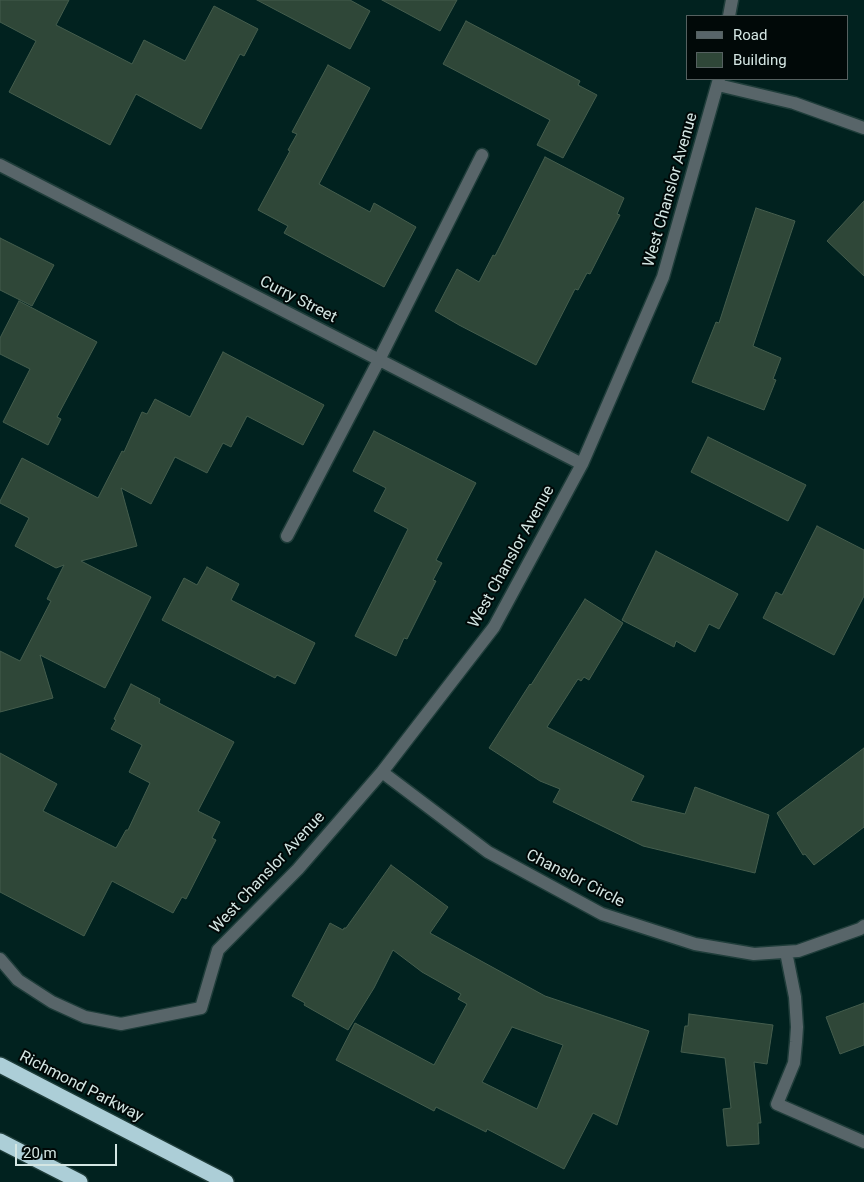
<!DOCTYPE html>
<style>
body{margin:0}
#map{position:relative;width:864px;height:1182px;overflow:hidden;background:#01221f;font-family:Roboto,sans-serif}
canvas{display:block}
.legend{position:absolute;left:686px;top:15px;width:162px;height:65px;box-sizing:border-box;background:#010908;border:1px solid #556160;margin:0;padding:6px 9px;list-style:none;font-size:15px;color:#d4e6e3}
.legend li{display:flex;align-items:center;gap:10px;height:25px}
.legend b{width:25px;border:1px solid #556160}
.scale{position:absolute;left:15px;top:1144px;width:102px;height:22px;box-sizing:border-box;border:2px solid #d4e6e3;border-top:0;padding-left:6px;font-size:15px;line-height:18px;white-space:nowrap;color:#d4e6e3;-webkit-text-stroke:4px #010908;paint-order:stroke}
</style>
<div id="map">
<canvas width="864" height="1182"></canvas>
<ul class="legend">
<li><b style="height:6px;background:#586569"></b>Road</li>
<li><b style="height:14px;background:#2f4738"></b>Building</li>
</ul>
<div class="scale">20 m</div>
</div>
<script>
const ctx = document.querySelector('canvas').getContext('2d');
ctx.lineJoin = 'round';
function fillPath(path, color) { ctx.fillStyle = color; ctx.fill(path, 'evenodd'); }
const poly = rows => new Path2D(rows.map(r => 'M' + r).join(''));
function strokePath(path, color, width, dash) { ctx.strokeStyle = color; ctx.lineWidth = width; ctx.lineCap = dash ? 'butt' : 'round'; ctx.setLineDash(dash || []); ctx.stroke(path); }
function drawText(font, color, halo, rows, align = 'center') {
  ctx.font = font + ' Roboto,sans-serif'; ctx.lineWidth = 4; ctx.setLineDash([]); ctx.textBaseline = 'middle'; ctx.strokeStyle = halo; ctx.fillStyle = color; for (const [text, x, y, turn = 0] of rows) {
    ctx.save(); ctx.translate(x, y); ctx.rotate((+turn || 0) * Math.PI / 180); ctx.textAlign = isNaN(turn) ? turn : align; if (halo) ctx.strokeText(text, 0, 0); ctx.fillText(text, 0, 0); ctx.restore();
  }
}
const building = poly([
 [0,0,69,0,56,25,132,64,144,40,185,61,214,6,258,29,244,56,240,54,201,129,136,94,110,145,9,92,36,41,0,22,0,0],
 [257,0,350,0,370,11,350,49,257,0],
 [382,0,457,0,440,31,382,0],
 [466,21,580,81,578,85,597,95,563,158,537,145,550,120,443,64,466,21],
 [328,65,370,88,319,184,370,212,374,203,416,227,384,287,284,233,288,226,258,210,290,151,288,150,297,134,292,132,328,65],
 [545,157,624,198,617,214,620,215,590,274,587,273,578,290,575,289,536,365,459,325,435,311,457,269,479,282,493,255,495,256,545,157],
 [864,201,864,276,827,241,864,201],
 [756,208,795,221,753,346,781,358,773,379,776,380,764,410,692,382,716,322,719,323,756,208],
 [0,238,54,265,32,306,0,290,0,238],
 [19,301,97,342,57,417,61,419,48,445,3,422,30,369,0,354,0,338,19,301],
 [223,352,324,405,303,445,247,416,231,447,223,443,207,473,175,457,151,504,121,488,137,546,81,561,151,597,105,688,40,655,53,698,0,712,0,651,20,661,51,601,47,599,64,565,56,568,15,546,29,518,0,503,0,501,22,458,98,498,122,451,124,452,142,412,147,414,155,399,190,417,223,352],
 [374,431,476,483,436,560,442,563,433,580,436,581,407,639,404,638,396,656,355,636,408,529,374,511,386,488,353,471,374,431],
 [708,437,806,485,788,521,691,472,708,437],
 [817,526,864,550,864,596,834,655,763,618,776,592,782,595,817,526],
 [656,551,738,594,719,629,709,624,695,652,676,641,674,647,622,620,656,551],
 [207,567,239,584,231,600,315,643,295,684,277,675,275,678,162,620,184,578,197,585,207,567],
 [585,599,623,623,589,680,584,677,581,681,578,679,547,727,644,776,631,801,685,814,695,787,769,815,755,873,643,846,553,802,560,789,540,781,489,748,530,684,531,685,585,599],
 [131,684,160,699,159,703,234,742,198,811,220,822,212,838,216,840,186,899,182,897,173,913,112,881,84,936,0,892,0,753,57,784,43,811,116,848,126,830,128,830,150,783,129,772,142,745,111,729,116,720,114,719,131,684],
 [864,748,864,827,814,865,805,854,803,855,777,813,864,748],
 [391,865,448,907,430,933,545,996,649,1031,617,1125,593,1113,564,1169,487,1129,486,1132,436,1107,434,1111,336,1060,355,1023,434,1065,467,1004,458,999,461,994,422,972,393,950,374,988,348,1030,304,1005,305,1003,292,996,330,923,343,930,344,928,346,928,391,865],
 [512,1027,563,1045,537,1109,482,1082,512,1027],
 [864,1003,864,1045,840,1054,826,1017,864,1003],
 [689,1014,773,1025,767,1064,754,1062,761,1123,758,1123,759,1144,727,1146,723,1109,731,1108,725,1058,681,1052,685,1026,688,1026,689,1014]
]);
const minor = poly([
 [729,16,732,0],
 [718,85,794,103,864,128],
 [0,165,582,464],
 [287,536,379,360,482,155],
 [382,772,488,852,602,914,695,944,754,954,798,951,860,929,864,926],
 [786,952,795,997,797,1027,796,1042,794,1063,777,1104,864,1142],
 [0,959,18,980,52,1002,85,1017,121,1024,201,1008,218,950,298,869,382,772,494,627,582,464,663,277,719,79]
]);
const highway = poly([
 [0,1065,226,1182],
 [0,1141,80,1182]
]);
const streetNames = [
 ["West Chanslor Avenue",671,190,-74],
 ["Curry Street",298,300,27],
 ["West Chanslor Avenue",512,557,-61],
 ["West Chanslor Avenue",268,873,-47],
 ["Chanslor Circle",575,879,27],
 ["Richmond Parkway",81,1087,27]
];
fillPath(building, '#2f4738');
strokePath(building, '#445d4d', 1);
strokePath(minor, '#1f3d3a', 15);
strokePath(highway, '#1f3d3a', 18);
strokePath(minor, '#586569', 12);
strokePath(highway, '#acced7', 15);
drawText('16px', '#d4e6e3', '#010908', streetNames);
</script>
